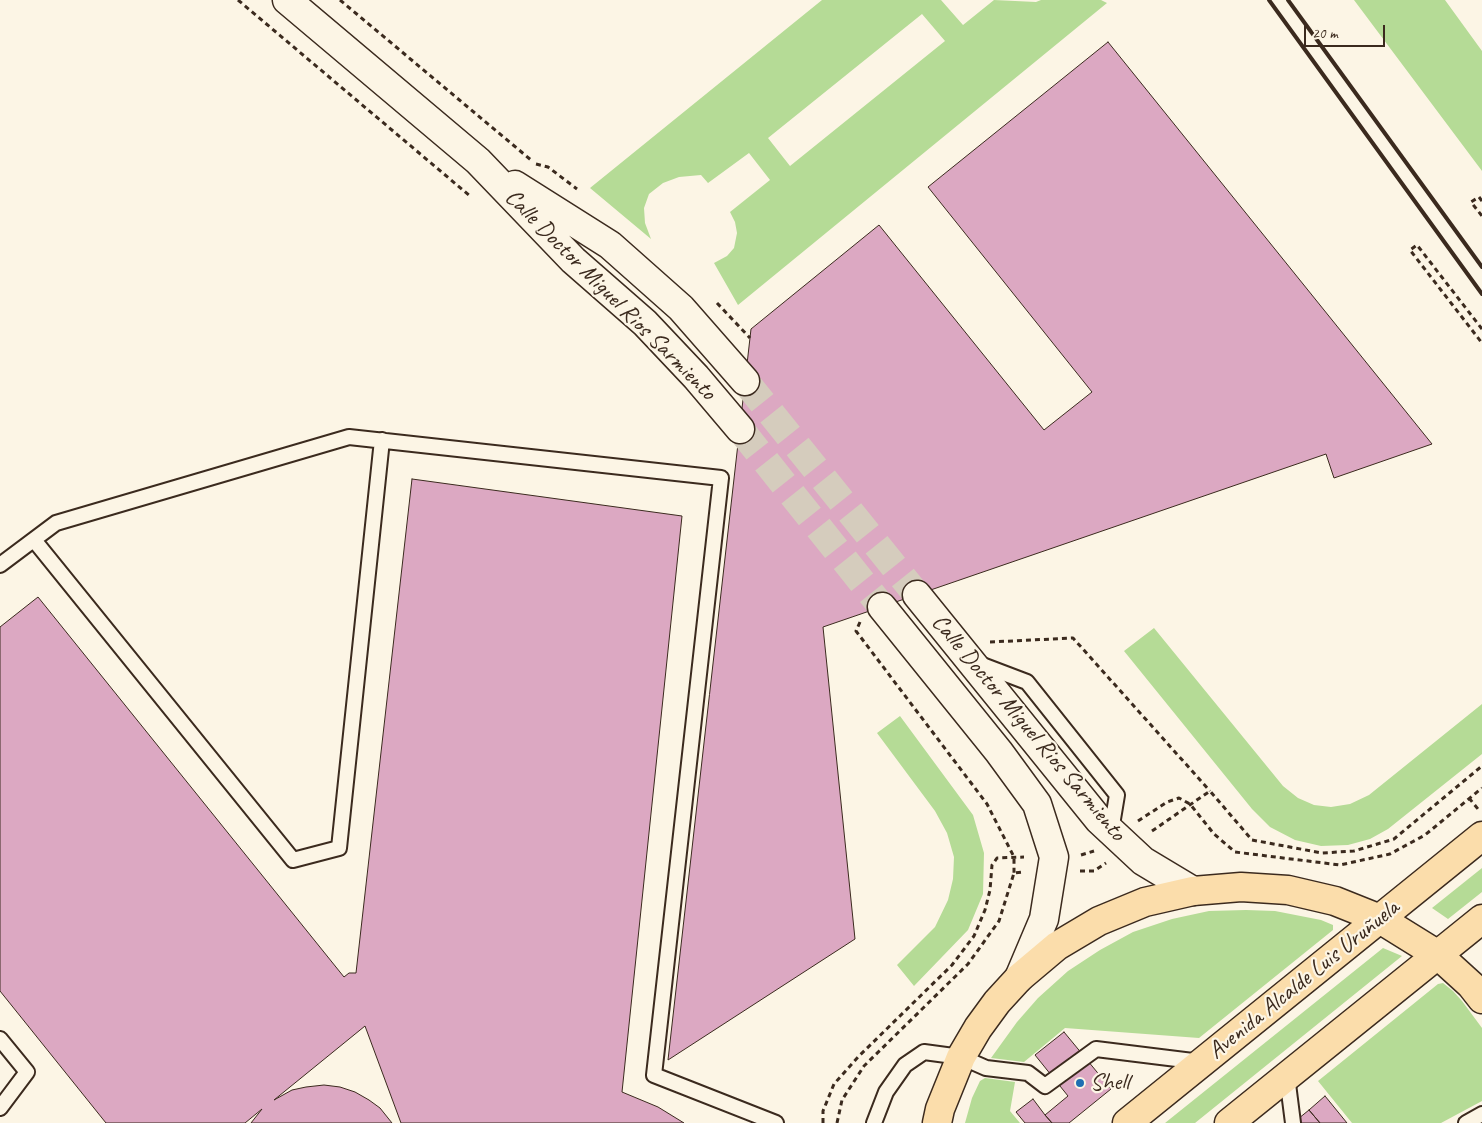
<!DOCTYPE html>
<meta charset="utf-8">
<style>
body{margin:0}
#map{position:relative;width:1482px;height:1123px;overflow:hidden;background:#fcf5e5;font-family:Caveat,sans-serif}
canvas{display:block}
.scale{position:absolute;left:1304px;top:25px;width:81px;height:22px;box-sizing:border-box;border:2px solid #3b2a1e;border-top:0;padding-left:6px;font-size:15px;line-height:18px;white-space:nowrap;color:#3b2a1e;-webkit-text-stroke:4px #fcf5e5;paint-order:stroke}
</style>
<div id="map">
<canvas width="1482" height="1123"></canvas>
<div class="scale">20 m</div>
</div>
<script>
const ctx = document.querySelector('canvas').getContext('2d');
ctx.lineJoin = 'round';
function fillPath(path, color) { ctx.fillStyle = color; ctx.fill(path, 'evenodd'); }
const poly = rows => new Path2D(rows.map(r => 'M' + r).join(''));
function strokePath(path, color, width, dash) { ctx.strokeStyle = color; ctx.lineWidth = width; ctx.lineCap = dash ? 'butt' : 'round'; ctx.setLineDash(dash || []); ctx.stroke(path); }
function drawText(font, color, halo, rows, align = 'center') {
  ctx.font = font + ' Caveat,sans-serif'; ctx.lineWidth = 4.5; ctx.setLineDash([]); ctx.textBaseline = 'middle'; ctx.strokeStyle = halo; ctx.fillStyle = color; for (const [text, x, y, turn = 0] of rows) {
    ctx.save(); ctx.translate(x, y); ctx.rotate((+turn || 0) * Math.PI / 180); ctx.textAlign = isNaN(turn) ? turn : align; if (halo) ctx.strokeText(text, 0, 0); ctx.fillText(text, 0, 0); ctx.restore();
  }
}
const green = poly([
 [822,0,941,0,963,25,994,0,1036,2,1041,0,1101,0,1107,3,738,305,714,263,727,256,734,248,737,233,735,222,730,212,770,180,749,153,708,183,701,175,679,177,663,183,649,194,644,208,645,223,651,239,590,188],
 [922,14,945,41,790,166,768,138],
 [1354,0,1445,0,1482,51,1482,171],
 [1154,628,1283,786,1298,798,1314,805,1331,807,1350,804,1369,795,1482,704,1482,754,1388,829,1370,839,1348,845,1321,846,1295,840,1270,827,1252,809,1124,651],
 [900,716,973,815,984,853,983,894,968,930,914,986,897,965,935,927,948,900,953,879,954,857,947,833,935,811,877,733],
 [1482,868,1482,892,1448,919,1432,908],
 [1246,910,1275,911,1321,920,1333,925,1333,930,1199,1038,1065,1028,1024,1062,991,1058,1017,1022,1038,998,1068,971,1100,950,1133,932,1172,919,1209,911],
 [1383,948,1402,956,1195,1123,1165,1123],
 [1443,983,1453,991,1462,1001,1482,1028,1482,1101,1441,1123,1352,1123,1318,1081,1438,984],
 [985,1078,1015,1082,1010,1111,1020,1123,965,1123,972,1098,980,1081]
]);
const building = poly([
 [1108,42,1432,444,1334,478,1326,454,823,627,855,939,668,1060,751,329,879,225,1044,430,1092,392,928,187,1108,42],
 [412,479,682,516,622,1092,658,1107,684,1123,401,1123,365,1026,274,1100,292,1090,306,1087,324,1085,340,1087,355,1092,369,1100,380,1108,392,1123,251,1123,262,1109,245,1123,106,1123,0,991,0,627,38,597,344,977,349,973,356,973,412,479],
 [1064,1032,1111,1089,1069,1123,1052,1123,1045,1115,1068,1096,1035,1055,1064,1032],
 [1325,1096,1347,1123,1320,1123,1309,1110,1325,1096],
 [1033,1099,1045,1115,1052,1123,1025,1123,1016,1112,1033,1099],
 [1309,1110,1320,1123,1293,1123,1309,1110]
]);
const secondaryTunnel = poly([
 [745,381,917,595],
 [740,429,882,607]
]);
const path = poly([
 [238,0,470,196],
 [340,0,531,160],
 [536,164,548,167,577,189],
 [1482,201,1479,197,1471,202,1482,216],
 [717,303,750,338],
 [1482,329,1417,245,1410,250,1482,343],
 [860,622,856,631,987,804,1014,857,1014,873],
 [990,642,1073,638,1210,791],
 [1469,798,1478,809],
 [1138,821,1167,802,1179,798,1190,804,1214,834,1235,852,1340,865,1390,854,1425,835,1482,788],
 [1152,831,1210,791,1252,840,1322,853,1354,851,1394,839,1482,766],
 [1081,855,1094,851],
 [1080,871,1094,871,1106,863],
 [823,1123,823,1111,834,1084,858,1057,952,965,974,936,985,910,990,890,992,865,997,858,1024,857],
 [837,1123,842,1100,864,1066,968,964,999,921,1014,873,1024,872]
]);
const service = poly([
 [34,540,293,860,339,848,382,440],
 [0,565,56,523,349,437,721,478,654,1075,776,1123],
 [977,663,1027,682,1117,795,1111,831],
 [0,1039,27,1072,0,1108],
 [1287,1076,1293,1123],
 [874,1123,886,1092,905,1065,924,1052,961,1057,986,1068,1028,1073,1045,1086,1096,1049,1201,1062],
 [1466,1123,1482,1114]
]);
const secondary = poly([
 [287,0,478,161,573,260,645,323,696,377,740,429],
 [515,185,610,245,681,308,745,381],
 [917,595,1099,820,1143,861,1193,891],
 [882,607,999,752,1037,804,1054,857,1044,919,1019,978]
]);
const primary = poly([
 [937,1123,940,1109,961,1057,978,1028,997,1002,1019,978,1057,946,1099,921,1145,902,1193,891,1241,887,1288,890,1335,901,1380,919,1438,955,1471,985,1482,999],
 [1127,1123,1482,836],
 [1229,1123,1482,919]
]);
const rail = poly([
 [1269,0,1482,294],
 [1288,0,1482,267]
]);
const markers = [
 [1080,1083,5,"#1f6fb2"]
];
const streetNames = [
 ["Calle Doctor Miguel Rios Sarmiento",610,295,45],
 ["Calle Doctor Miguel Rios Sarmiento",1028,728,50],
 ["Avenida Alcalde Luis Uruñuela",1304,980,-39]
];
const poiNames = [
 ["Shell",1090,1083]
];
fillPath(green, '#b5db96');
fillPath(building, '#dca8c2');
strokePath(building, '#3b2a1e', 1);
strokePath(secondaryTunnel, '#d5ccbd', 28, [28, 14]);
strokePath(service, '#3b2a1e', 18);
strokePath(secondary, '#3b2a1e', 31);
strokePath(primary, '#3b2a1e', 31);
strokePath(path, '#3b2a1e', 3, [5, 4]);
strokePath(service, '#fcf5e5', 14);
strokePath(secondary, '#fcf5e5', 28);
strokePath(primary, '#fbddab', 28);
strokePath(rail, '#3b2a1e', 4);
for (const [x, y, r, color] of markers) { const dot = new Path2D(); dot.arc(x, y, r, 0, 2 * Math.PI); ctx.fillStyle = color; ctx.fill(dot); strokePath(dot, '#fcf5e5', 2); }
drawText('24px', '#3b2a1e', '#fcf5e5', streetNames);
drawText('24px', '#3b2a1e', '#fcf5e5', poiNames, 'left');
</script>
